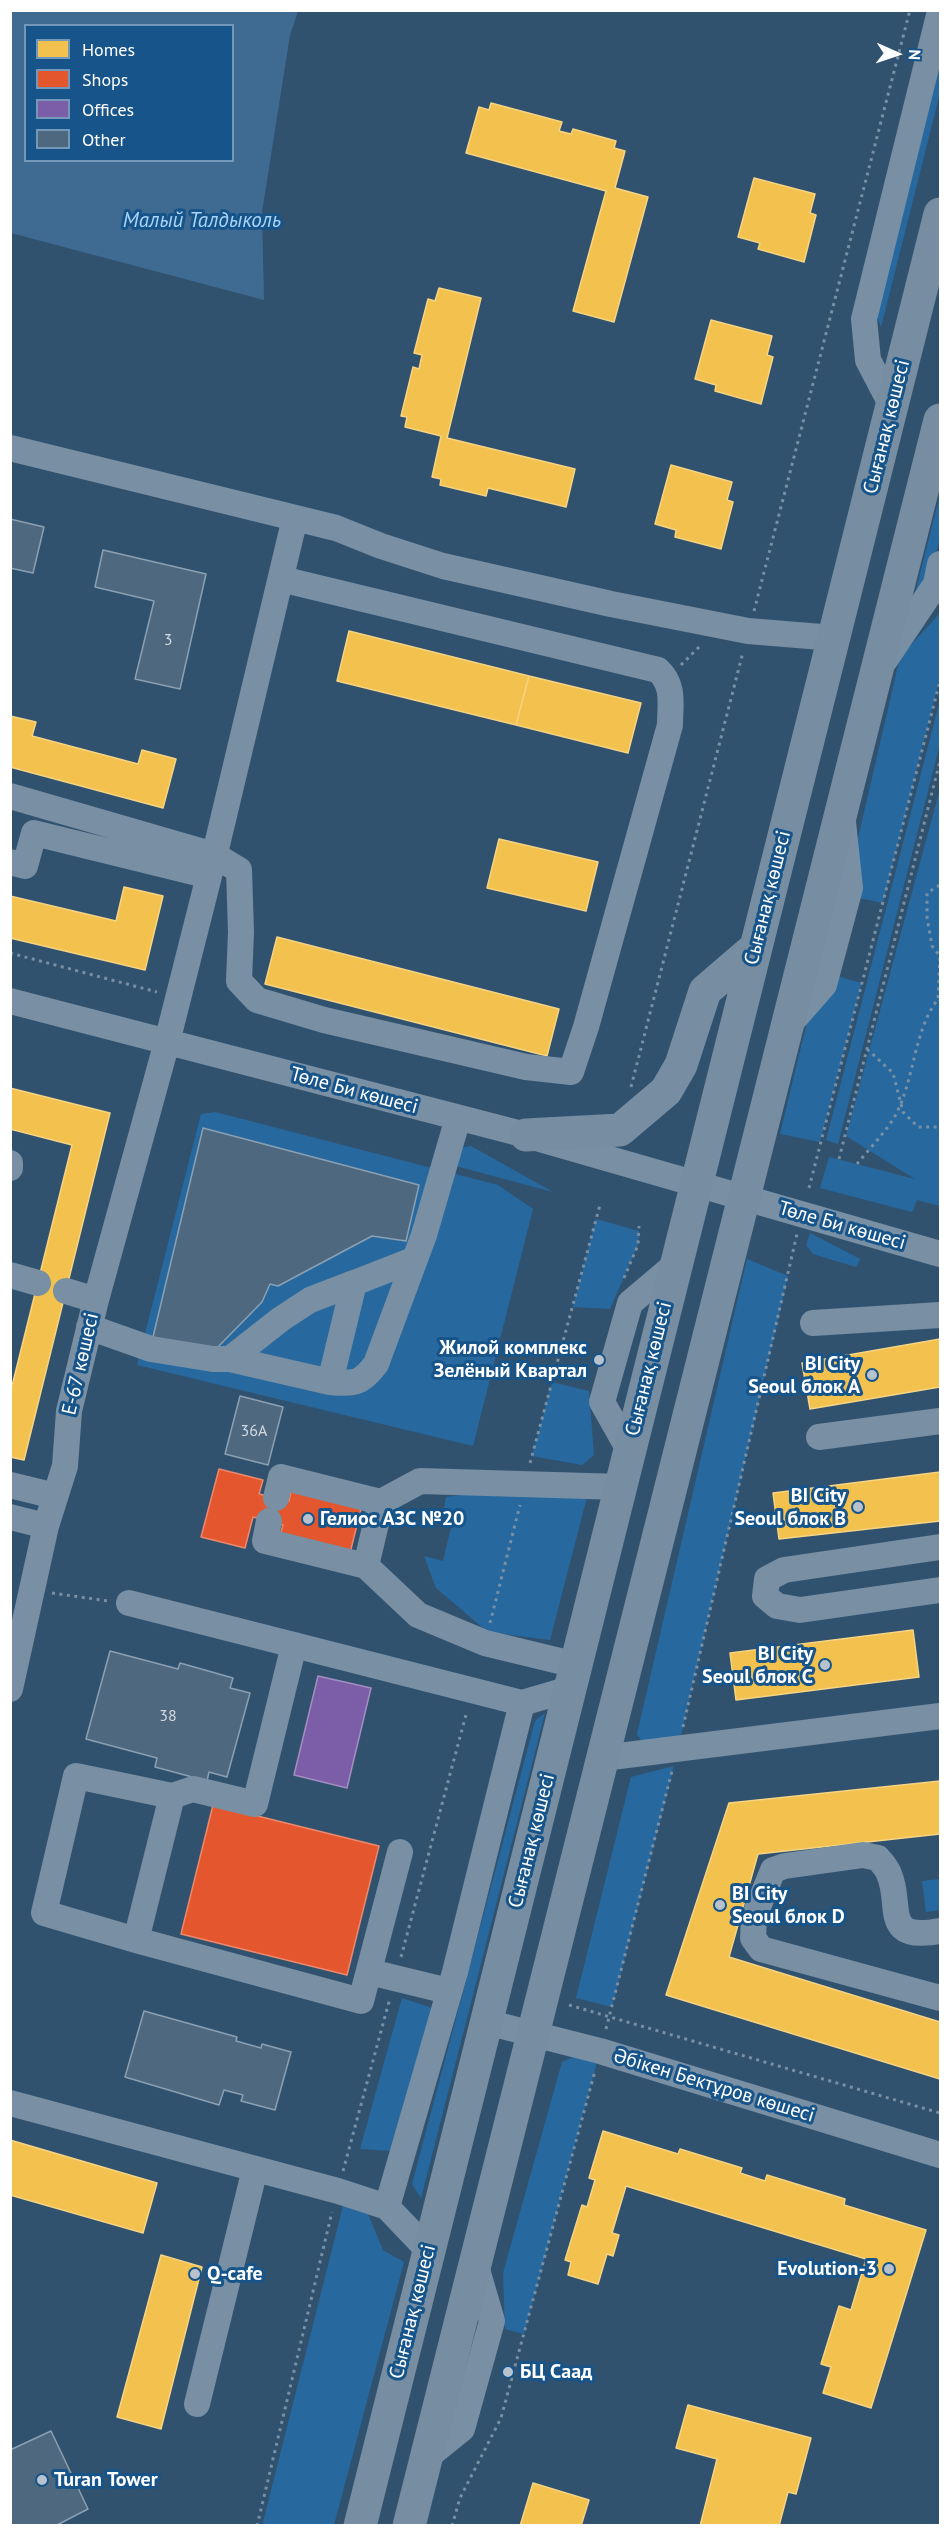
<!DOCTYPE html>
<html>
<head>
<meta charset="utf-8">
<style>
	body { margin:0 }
	#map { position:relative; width:951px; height:2536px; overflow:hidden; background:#31526f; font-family:"PT Sans",sans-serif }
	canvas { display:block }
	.frame { position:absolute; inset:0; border:12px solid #fff; pointer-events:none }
	.legend { position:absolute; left:24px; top:24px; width:210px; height:138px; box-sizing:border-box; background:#16548a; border:2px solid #7398b9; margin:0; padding:8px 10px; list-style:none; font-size:18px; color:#fff }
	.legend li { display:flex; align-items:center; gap:12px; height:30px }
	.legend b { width:30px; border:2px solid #7398b9 }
	.north { position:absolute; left:867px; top:24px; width:60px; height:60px; -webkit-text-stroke:4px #16548a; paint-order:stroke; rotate:93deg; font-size:16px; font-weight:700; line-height:24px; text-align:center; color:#fff }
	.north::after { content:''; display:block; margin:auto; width:21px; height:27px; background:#fff; clip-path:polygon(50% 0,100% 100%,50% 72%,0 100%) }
</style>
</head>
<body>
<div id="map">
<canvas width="951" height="2536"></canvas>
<div class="frame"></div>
<ul class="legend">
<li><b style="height:16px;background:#f2c14e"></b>Homes</li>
<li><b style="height:16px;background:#e4572e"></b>Shops</li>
<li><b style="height:16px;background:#7b5ea7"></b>Offices</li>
<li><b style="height:16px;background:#4d687f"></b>Other</li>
</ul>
<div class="north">N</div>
</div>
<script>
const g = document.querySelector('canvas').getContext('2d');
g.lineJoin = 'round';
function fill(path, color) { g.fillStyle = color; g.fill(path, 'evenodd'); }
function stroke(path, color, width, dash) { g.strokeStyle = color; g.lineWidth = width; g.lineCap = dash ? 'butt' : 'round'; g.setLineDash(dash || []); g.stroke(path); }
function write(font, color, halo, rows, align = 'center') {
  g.font = font + ' "PT Sans",sans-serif'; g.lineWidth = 6; g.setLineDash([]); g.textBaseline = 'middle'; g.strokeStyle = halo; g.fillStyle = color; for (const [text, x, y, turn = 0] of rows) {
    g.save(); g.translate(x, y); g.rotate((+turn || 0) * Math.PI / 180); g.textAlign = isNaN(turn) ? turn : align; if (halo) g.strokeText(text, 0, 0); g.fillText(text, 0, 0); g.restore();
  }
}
fill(new Path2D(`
	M940,39V93L881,327L873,305Z
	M940,495V538L929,580L915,594Z
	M940,613V677L883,903L859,898L856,847L900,657Z
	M940,700V744L838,1144L826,1140Z
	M940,789V1206L917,1200L912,1212L820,1188L829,1157L915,1179L846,1136Z
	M836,976L862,983L820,1142L780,1134L807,1022Z
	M215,1112L498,1185L533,1209L473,1446L137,1365L201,1114Z
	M471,1146L553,1192L452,1165L458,1148Z
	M596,1219L639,1231L638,1245L610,1309L573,1307Z
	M810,1233L860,1259L856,1267L813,1254L806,1245Z
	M747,1259L788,1276L680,1739L642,1742L637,1734Z
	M552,1382L589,1391L594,1455L582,1465L532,1456Z
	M493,1491L587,1497L550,1640L488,1632L436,1588L424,1556L443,1561L453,1519L443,1515L446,1497Z
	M545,1713L421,2198L412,2184L535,1721Z
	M674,1766L612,2007L576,1998L631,1777Z
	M940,1879V1910L926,1912L922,1881Z
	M402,1998L432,2008L392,2151L360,2149Z
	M576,2056L598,2058L524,2334L505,2329L503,2273L562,2062Z
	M343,2206L368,2214L383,2250L404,2262L334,2525L262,2526Z`), '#27699f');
fill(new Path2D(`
	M10,11H298L290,35L262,212L264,300L11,233ZM26,26H232V160H26Z`), '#3f6b92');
const homes = new Path2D(`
	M491,103L562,122L559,131L571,134L573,129L616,141L614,148L625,151L615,188L648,197L614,322L573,311L606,191L466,153L479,107L489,110Z
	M754,178L815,194L810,213L816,215L804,262L758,249L760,243L738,237Z
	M439,288L481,298L447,438L575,469L566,507L488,488L486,496L440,485L441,479L432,477L441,436L405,427L407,417L401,416L413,367L419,369L422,355L414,353L428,299L435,301Z
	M711,320L772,336L767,355L773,357L761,404L715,391L716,385L695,379Z
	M671,465L732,482L727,500L733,502L721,549L675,537L676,530L655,524Z
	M349,631L529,676L516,725L337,681Z
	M529,676L641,703L628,753L516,725Z
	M10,716L36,722L32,736L138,764L142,750L176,759L163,808L10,767Z
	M499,839L598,862L586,911L487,888Z
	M124,887L163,896L145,970L10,938V896L116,921Z
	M277,937L559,1009L547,1056L265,984Z
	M10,1088L110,1113L24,1460L10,1457V1394L72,1145L10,1129Z
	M940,1339V1387L810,1409L802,1363Z
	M940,1472V1521L779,1539L773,1493Z
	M913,1630L919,1677L736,1700L730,1653Z
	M940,1781V1834L758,1854L729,1957L940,2022V2079L666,1995L729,1803Z
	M603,2131L678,2154L680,2149L742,2168L740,2173L765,2181L767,2175L845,2199L844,2205L926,2230L871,2408L823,2393L831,2367L821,2364L839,2306L851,2310L866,2259L626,2186L612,2233L619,2235L613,2256L607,2254L598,2284L568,2275L571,2262L565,2260L582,2205L587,2207L595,2180L589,2178Z
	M10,2140L157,2183L143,2233L10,2195Z
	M161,2255L202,2267L161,2429L117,2417Z
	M688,2405L811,2438L796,2494L788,2492L779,2526H700L717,2459L676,2448Z
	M533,2483L589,2500L581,2526H520Z`);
fill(homes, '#f2c14e');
stroke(homes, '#f6d483', 1.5);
const shops = new Path2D(`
	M219,1469L263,1480L259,1494L289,1501L292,1487L362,1505L349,1557L279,1539L283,1525L253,1517L245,1548L201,1537Z
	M213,1805L379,1846L347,1975L181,1934Z`);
fill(shops, '#e4572e');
stroke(shops, '#ec896d', 1.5);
const offices = new Path2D(`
	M318,1676L371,1688L347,1788L294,1775Z`);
fill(offices, '#7b5ea7');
stroke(offices, '#a38ec1', 1.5);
const building = new Path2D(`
	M10,519L44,527L33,573L10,568Z
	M103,550L206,574L180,689L135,679L154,601L95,587Z
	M203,1128L419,1185L406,1241L372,1236L278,1286L270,1284L262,1302L212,1353L153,1337Z
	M240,1396L283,1407L268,1465L225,1454Z
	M110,1651L178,1669L180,1663L233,1678L230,1688L250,1693L227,1777L209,1772L207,1781L155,1767L157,1758L86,1739Z
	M144,2011L237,2037L236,2041L261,2048L262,2044L291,2052L275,2110L241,2101L243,2095L224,2090L219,2105L125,2077Z
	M51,2431L88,2509L55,2526H10V2450Z`);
fill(building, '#4d687f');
stroke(building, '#8ba0b2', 1.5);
stroke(new Path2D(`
	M754,611L910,10
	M681,665L702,644
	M10,953L157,992
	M938,998L940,956L932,946L927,917V893L940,885
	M867,1049L893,1073L903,1112L918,1127H937L940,1125
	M631,1087L743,652
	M839,1159L940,761
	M857,1164C869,1149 885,1133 895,1116C915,1079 913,1032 938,999L940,1000
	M809,1188L940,681
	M624,1278L638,1245L639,1226
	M530,1463L600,1205
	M52,1593L108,1601
	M490,1623L520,1505
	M683,1727L797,1234
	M401,1957L467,1711
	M569,2005L940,2113
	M606,2029L672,1771
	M343,2171L390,1998
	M257,2526L332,2212
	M452,2526L460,2498L501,2418L595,2071`), '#788fa4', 3, [3, 4.5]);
stroke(new Path2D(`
	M892,406L868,360L864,319L940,11
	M10,448L336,528L381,546L443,566L611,604L748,631L834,638
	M885,660L936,584L940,564
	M10,796L214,855L239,870L241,932L239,981L257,1000L324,1020L526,1067L571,1072L586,1027L670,725C670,704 675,686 658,670L281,579
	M10,862L25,866L34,833L209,876L167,1042L96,1300L69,1411L65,1466L46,1526L10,1689
	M211,870L295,518
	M10,1001L526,1135L940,1254
	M788,1026L824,985L850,888L843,822
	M10,1163V1168
	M413,1260L354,1283L330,1382C354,1384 361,1384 376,1364L424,1235L458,1118
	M10,1275L38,1283
	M66,1291L96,1300
	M813,1323L940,1315
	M89,1327L151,1349L213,1359H230L281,1319L310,1300L354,1283
	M230,1359L330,1382
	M819,1437L940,1421
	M629,1450L602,1402L630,1303L675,1265
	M10,1485L55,1496
	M276,1498L281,1477L381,1502
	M10,1517L46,1526
	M269,1521L265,1541L366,1566
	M940,1547L784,1570L767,1579L765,1596L777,1606L800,1610L940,1590
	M129,1603L522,1703
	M576,1665L485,1643L418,1615L366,1566L381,1502L420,1481L621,1487
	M603,1758L940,1716
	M172,1796L193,1789L255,1804L294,1645
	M940,1931C880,1942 903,1905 889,1874C887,1868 882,1863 878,1858L863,1855L785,1866L773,1870L754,1917L753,1938L761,1949L940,1998
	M136,1940L172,1796L76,1776L44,1913L136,1940L361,2001L400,1852
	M370,1972L448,1991
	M486,2022L600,2051L940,2155
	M10,2103L338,2191L387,2207
	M429,2251L387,2207L455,1972L522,1703L570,1689
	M197,2404L255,2169
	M426,2458L462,2429L492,2321L475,2263`), '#788fa4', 26);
stroke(new Path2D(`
	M526,1135L620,1130L666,1091L681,1065L705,991L754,949
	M360,2526L940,214
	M409,2526L940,420`), '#778ea2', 33);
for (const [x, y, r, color] of [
	[599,1360,6,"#b7c2cd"],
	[872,1375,6,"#b7c2cd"],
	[858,1507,6,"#b7c2cd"],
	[308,1519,6,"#b7c2cd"],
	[825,1665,6,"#b7c2cd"],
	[720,1905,6,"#b7c2cd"],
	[889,2269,6,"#b7c2cd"],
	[195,2274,6,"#b7c2cd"],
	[508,2372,6,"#b7c2cd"],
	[42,2480,6,"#b7c2cd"]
]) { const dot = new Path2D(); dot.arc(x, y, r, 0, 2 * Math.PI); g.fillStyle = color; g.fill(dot); stroke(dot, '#16548a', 2); }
write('16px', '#d2d9df', null, [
	["3",168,640],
	["36А",254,1431],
	["38",168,1716]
]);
write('20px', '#fff', '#16548a', [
	["Сығанақ көшесі",887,427,-76],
	["Сығанақ көшесі",768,898,-76],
	["Төле Би көшесі",354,1091,15],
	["Төле Би көшесі",842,1226,16],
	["Е-67 көшесі",81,1364,-77],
	["Сығанақ көшесі",649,1369,-76],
	["Сығанақ көшесі",532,1841,-76],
	["Әбікен Бектұров көшесі",714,2086,17],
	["Сығанақ көшесі",413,2312,-76]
]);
write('bold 20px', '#fff', '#16548a', [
	["Жилой комплекс",587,1348],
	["Зелёный Квартал",587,1371],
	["BI City",860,1364],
	["Seoul блок A",860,1387],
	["BI City",846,1496],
	["Seoul блок B",846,1519],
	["Гелиос АЗС №20",320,1519,"left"],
	["BI City",813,1654],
	["Seoul блок C",813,1677],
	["BI City",732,1894,"left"],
	["Seoul блок D",732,1917,"left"],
	["Evolution-3",877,2269],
	["Q-cafe",207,2274,"left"],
	["БЦ Саад",520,2372,"left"],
	["Turan Tower",54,2480,"left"]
], 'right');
write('italic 21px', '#a9d4f6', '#16548a', [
	["Малый Талдыколь",202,221]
]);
</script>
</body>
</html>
